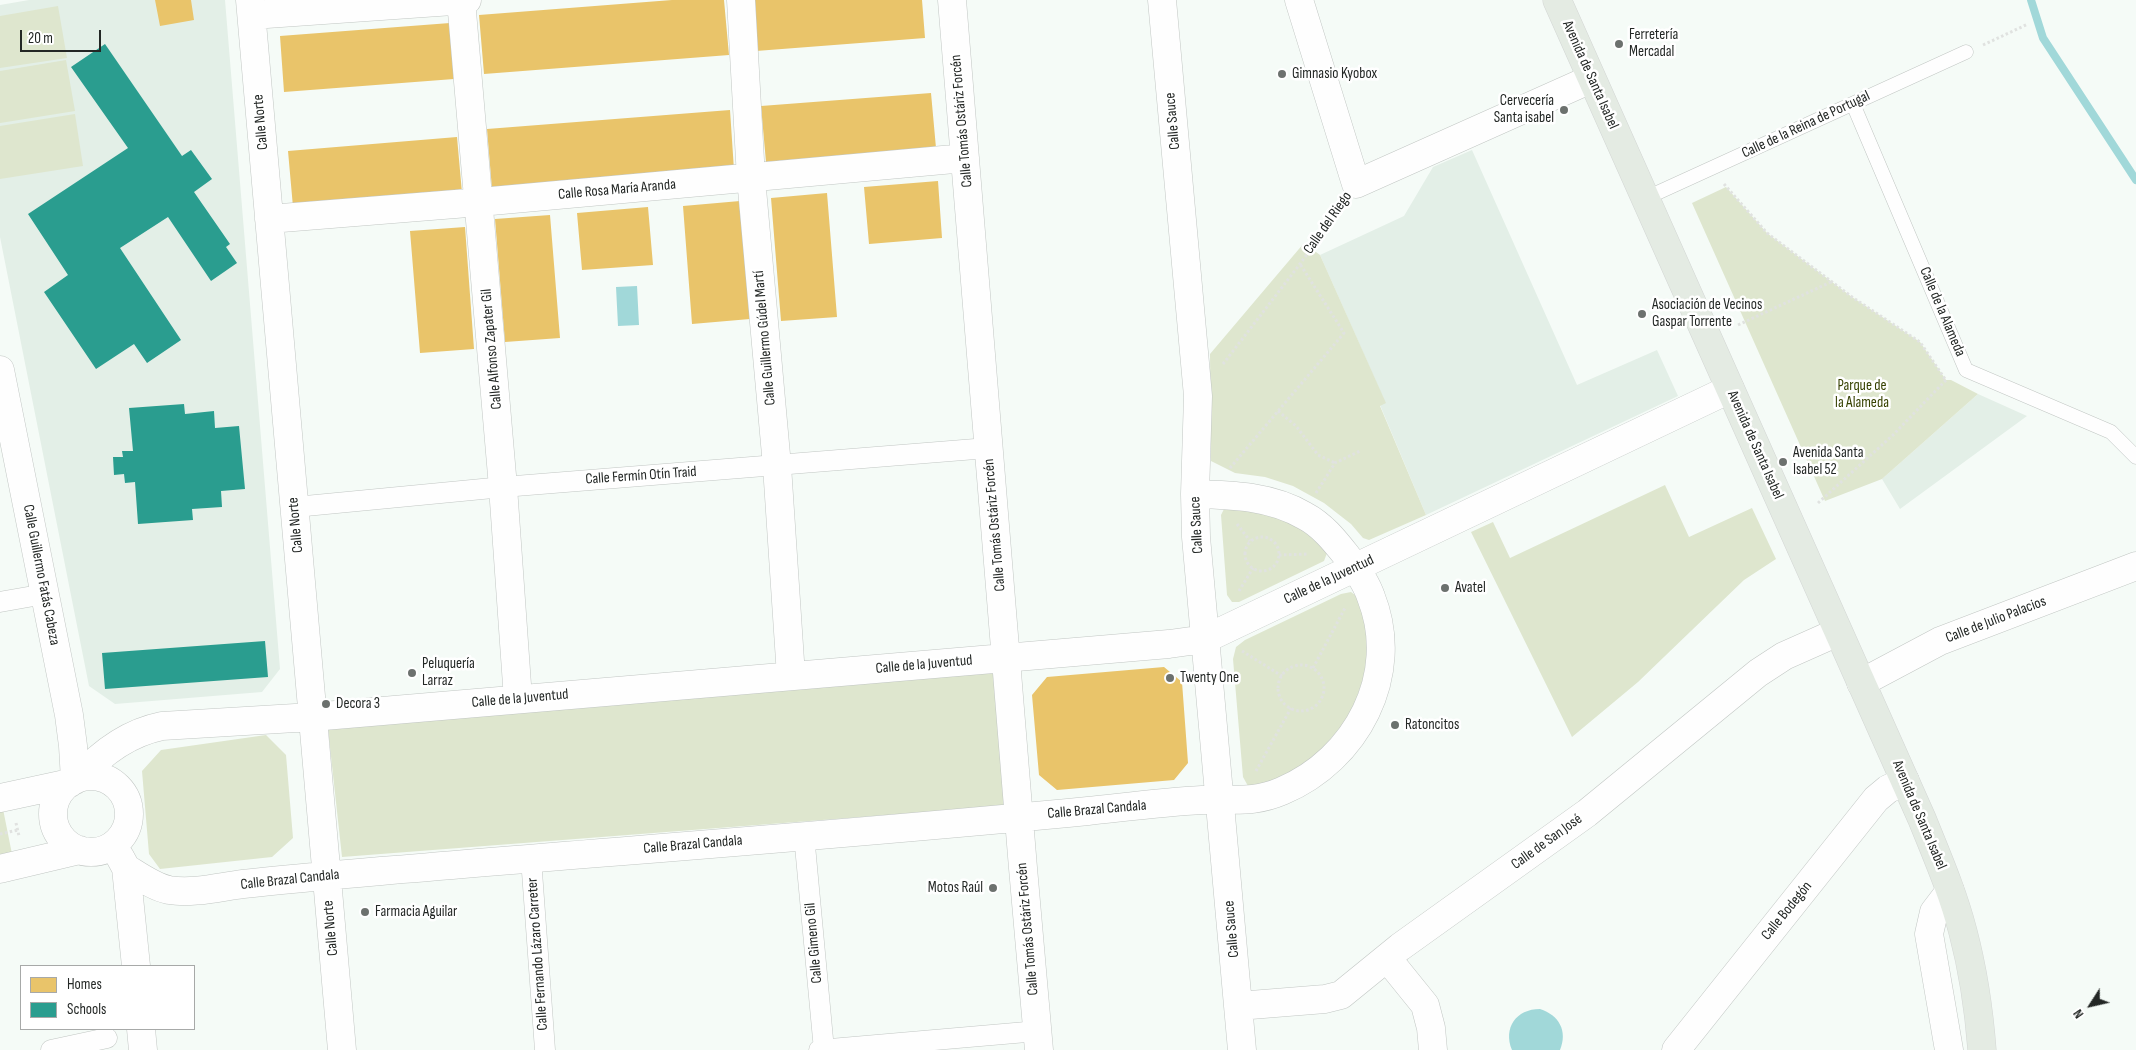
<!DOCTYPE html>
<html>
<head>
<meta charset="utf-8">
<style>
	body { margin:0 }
	#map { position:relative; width:2136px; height:1050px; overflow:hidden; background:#f5fbf7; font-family:"Sofia Sans Condensed",sans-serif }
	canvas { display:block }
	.legend { position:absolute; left:20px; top:965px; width:175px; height:65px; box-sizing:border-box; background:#fff; border:1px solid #a7a9a8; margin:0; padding:6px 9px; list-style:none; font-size:15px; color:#232725 }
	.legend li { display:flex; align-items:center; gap:10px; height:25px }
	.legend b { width:25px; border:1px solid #a7a9a8 }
	.north { position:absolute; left:2066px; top:980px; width:50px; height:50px; -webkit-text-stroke:4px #fff; paint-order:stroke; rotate:235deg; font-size:14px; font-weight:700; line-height:20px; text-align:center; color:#232725 }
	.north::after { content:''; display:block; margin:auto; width:18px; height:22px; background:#232725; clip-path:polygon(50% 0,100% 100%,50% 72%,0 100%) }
	.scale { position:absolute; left:20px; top:30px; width:81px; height:22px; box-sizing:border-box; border:2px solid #232725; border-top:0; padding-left:6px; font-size:15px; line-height:18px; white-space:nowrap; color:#232725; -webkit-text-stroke:4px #fff; paint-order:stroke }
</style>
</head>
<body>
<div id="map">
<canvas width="2136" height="1050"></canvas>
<ul class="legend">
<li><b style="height:14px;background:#e9c46a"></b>Homes</li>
<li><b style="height:14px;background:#2a9d8f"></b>Schools</li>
</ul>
<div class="north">N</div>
<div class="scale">20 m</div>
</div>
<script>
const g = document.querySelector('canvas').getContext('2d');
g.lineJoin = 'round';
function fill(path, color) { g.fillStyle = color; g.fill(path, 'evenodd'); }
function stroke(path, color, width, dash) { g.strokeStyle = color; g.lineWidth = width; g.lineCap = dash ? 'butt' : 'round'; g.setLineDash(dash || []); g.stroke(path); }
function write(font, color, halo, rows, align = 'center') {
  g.font = font + ' "Sofia Sans Condensed",sans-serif'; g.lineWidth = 5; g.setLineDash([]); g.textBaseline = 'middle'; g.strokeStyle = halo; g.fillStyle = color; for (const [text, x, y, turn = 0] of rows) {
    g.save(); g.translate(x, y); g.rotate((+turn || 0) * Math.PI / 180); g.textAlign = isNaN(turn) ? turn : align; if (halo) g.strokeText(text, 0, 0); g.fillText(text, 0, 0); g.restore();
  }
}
fill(new Path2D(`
	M29,0H225L280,669L262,692L115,704L89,686L0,237V5Z
	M1472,150L1577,385L1657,350L1678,396L1426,515L1380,405L1385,402L1320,255L1404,216L1433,167Z
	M1978,394L2027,416L1900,509L1882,479Z`), '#e3efe7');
fill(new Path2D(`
	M58,6L67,58L0,68V16Z
	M66,60L75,111L0,123V71Z
	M75,114L83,166L0,179V126Z
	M1726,187L1767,233L1852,297L1920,342L1946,380H1951L1978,394L1882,479L1825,501L1692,203Z
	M1304,243L1320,255L1386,403L1380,406L1426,515L1369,540L1363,538L1351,524L1324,503L1293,486L1265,477L1235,473L1211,461L1210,354Z
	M1665,485L1689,537L1752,508L1776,559L1744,580L1638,682L1572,737L1471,532L1493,522L1510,558Z
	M1241,508C1279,518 1301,520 1327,553L1324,561L1239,602H1232L1227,595L1221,515L1224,509Z
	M1351,592L1359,598L1366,626L1368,642L1366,671L1350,717L1308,764L1267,784L1248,786L1243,777L1233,659L1236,647L1245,640L1341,594Z
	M995,668L1004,806L342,857L328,729Z
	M266,735L286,755L293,838L272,857L160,869L149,854L142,771L161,750Z
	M2,804L13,859L0,862V805Z`), '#dee6ce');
fill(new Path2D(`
	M637,286L639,325L618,326L616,287Z
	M1540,1009C1559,1015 1568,1031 1560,1050H1512C1503,1028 1516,1009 1540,1009Z`), '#a1d8d9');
fill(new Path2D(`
	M155,0H191L194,20L160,26Z
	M672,0H724L729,55L484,74L479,15Z
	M751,0H922L925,38L756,51Z
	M450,23L454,79L284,92L280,36Z
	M931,93L936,148L766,162L761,106Z
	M730,110L734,170L492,189L487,129Z
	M457,137L462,193L293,207L288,151Z
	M938,181L942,238L869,244L864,187Z
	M827,193L837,317L781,321L771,198Z
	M740,201L750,319L692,324L683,206Z
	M648,207L653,265L582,270L577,213Z
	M550,215L560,338L505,342L495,219Z
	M465,227L474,349L420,353L410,231Z
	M1164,667L1182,682L1188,763L1174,780L1057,790L1039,775L1032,695L1047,677Z`), '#e9c46a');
fill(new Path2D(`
	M105,44L182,156L191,150L212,179L194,192L230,244L226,247L237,263L211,281L168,217L120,248L181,340L147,363L134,344L96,369L44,292L68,275L28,214L128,148L71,67Z
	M184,404L185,414L214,411L215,428L239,426L245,489L221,491L222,507L192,509L193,520L138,524L135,482L125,483L124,474L114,475L113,457H123L122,451H133L129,408Z
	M265,641L268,677L105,689L102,653Z`), '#2a9d8f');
stroke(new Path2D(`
	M2031,0L2043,38L2136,180`), '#a1d8d9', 8);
const service = new Path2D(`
	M1853,104L1966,370L2111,432L2136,457
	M1646,198L1966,52`);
const pedestrian = new Path2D(`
	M295,507L503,487L988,448
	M0,602L45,594
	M804,835L824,1050
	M531,858L545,1050
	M51,1050L107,1038
	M819,1050L1038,1031`);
const minor = new Path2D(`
	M250,0L342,1050
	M461,0L503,487L518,699
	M741,0L751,178L777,466L791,676
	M952,0L1023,868L1039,1050
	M1162,0L1198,396L1195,494L1196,537L1242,1050
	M1299,0L1356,184L1591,79
	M252,15L467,0
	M269,219L480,202L965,158
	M0,370L69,715L73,746L75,780
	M1861,683L1940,641L2136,566
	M53 814a38 38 0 1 1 76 0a38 38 0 1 1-76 0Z
	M79,778C102,752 128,733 162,726L312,717L1169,644L1205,639L1730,389
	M0,798L70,783
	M120,857L126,868L136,966
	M126,868C139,876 154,887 169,890C193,894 219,887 243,884C289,879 335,875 381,871C616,851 853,834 1088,811C1126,807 1164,802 1202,800C1232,798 1252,804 1282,791C1356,760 1402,675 1371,597C1366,582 1356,568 1346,555C1334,540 1322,525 1305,516C1271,496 1233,495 1195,494
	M0,869L80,850
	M1387,958L1425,1005L1431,1028L1433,1050
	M1238,1006L1325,999L1341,995L1400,947L1587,813L1758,673L1784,656L1838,632
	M141,1029L143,1050
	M1676,1050L1876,799L1888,789L1905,781
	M1949,1050L1929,934L1934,912L1950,891`);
const primary = new Path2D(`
	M1557,0L1922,819C1937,856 1953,893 1963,932C1973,970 1979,1011 1982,1050`);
stroke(service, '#c1c6c3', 15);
stroke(pedestrian, '#c1c6c3', 21);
stroke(minor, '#c1c6c3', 29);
stroke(primary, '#d3d6d4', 29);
stroke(new Path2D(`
	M1983,45L2028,24
	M1724,184L1767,233L1852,297L1920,342L1945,379
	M1738,325L1833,281
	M1223,364L1300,264L1342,205
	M1278,411L1296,426L1318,455L1335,463
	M1230,468L1344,333L1300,264
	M1316,493L1335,463L1360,451
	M1818,503L1893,435L1946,380
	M1237,524L1250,541
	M1245 554a17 17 0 1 1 34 0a17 17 0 1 1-34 0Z
	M1279,555L1309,554
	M1239,591L1253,568
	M1242,651L1282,676
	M1278 688a23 23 0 1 1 46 0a23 23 0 1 1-46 0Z
	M1313,668L1345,608
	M1256,771L1291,708
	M16,823L19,836
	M0,834L18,830`), '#e0e2e0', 3, [2.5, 2.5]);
stroke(service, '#fefefe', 14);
stroke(pedestrian, '#fefefe', 20);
stroke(minor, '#fefefe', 28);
stroke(primary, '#e4ebe3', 28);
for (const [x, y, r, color] of [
	[1619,44,5,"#6c716e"],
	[1282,74,5,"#6c716e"],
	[1564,110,5,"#6c716e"],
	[1642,314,5,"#6c716e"],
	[1783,462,5,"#6c716e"],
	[1445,588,5,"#6c716e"],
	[412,673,5,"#6c716e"],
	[1170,678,5,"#6c716e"],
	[326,704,5,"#6c716e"],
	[1395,725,5,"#6c716e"],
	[993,888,5,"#6c716e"],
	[365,912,5,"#6c716e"]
]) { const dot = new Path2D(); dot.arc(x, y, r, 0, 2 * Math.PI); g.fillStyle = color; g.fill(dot); stroke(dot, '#fff', 2); }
write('15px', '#232725', '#fff', [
	["Ferretería",1629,35],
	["Mercadal",1629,52],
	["Gimnasio Kyobox",1292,74],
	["Cervecería",1554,101,"right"],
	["Santa isabel",1554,118,"right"],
	["Asociación de Vecinos",1652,305],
	["Gaspar Torrente",1652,322],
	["Avenida Santa",1793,453],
	["Isabel 52",1793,470],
	["Avatel",1455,588],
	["Peluquería",422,664],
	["Larraz",422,681],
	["Twenty One",1180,678],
	["Decora 3",336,704],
	["Ratoncitos",1405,725],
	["Motos Raúl",983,888,"right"],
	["Farmacia Aguilar",375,912]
], 'left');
write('15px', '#232725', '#fff', [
	["Avenida de Santa Isabel",1590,75,66],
	["Calle Tomás Ostáriz Forcén",962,121,-95],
	["Calle Sauce",1173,121,-95],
	["Calle Norte",261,122,-95],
	["Calle de la Reina de Portugal",1806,125,-25],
	["Calle Rosa María Aranda",617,190,-5],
	["Calle del Riego",1328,223,-55],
	["Calle de la Alameda",1942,312,67],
	["Calle Guillermo Gúdel Martí",765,338,-95],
	["Calle Alfonso Zapater Gil",492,349,-95],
	["Avenida de Santa Isabel",1755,445,66],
	["Calle Fermín Otín Traid",641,476,-4],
	["Calle Norte",296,525,-95],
	["Calle Tomás Ostáriz Forcén",995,525,-95],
	["Calle Sauce",1197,525,-93],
	["Calle Guillermo Fatás Cabeza",41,575,79],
	["Calle de la Juventud",1329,580,-25],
	["Calle de Julio Palacios",1996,620,-21],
	["Calle de la Juventud",924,665,-5],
	["Calle de la Juventud",520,699,-5],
	["Calle Brazal Candala",1097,810,-5],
	["Avenida de Santa Isabel",1919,815,67],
	["Calle de San José",1547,842,-36],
	["Calle Brazal Candala",693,845,-5],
	["Calle Brazal Candala",290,880,-6],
	["Calle Bodegón",1787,911,-51],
	["Calle Norte",331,928,-95],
	["Calle Tomás Ostáriz Forcén",1028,929,-95],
	["Calle Sauce",1232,929,-95],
	["Calle Gimeno Gil",814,943,-95],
	["Calle Fernando Lázaro Carreter",538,954,-94]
]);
write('15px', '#364100', '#fff', [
	["Parque de",1862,386],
	["la Alameda",1862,403]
]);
</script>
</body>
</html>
